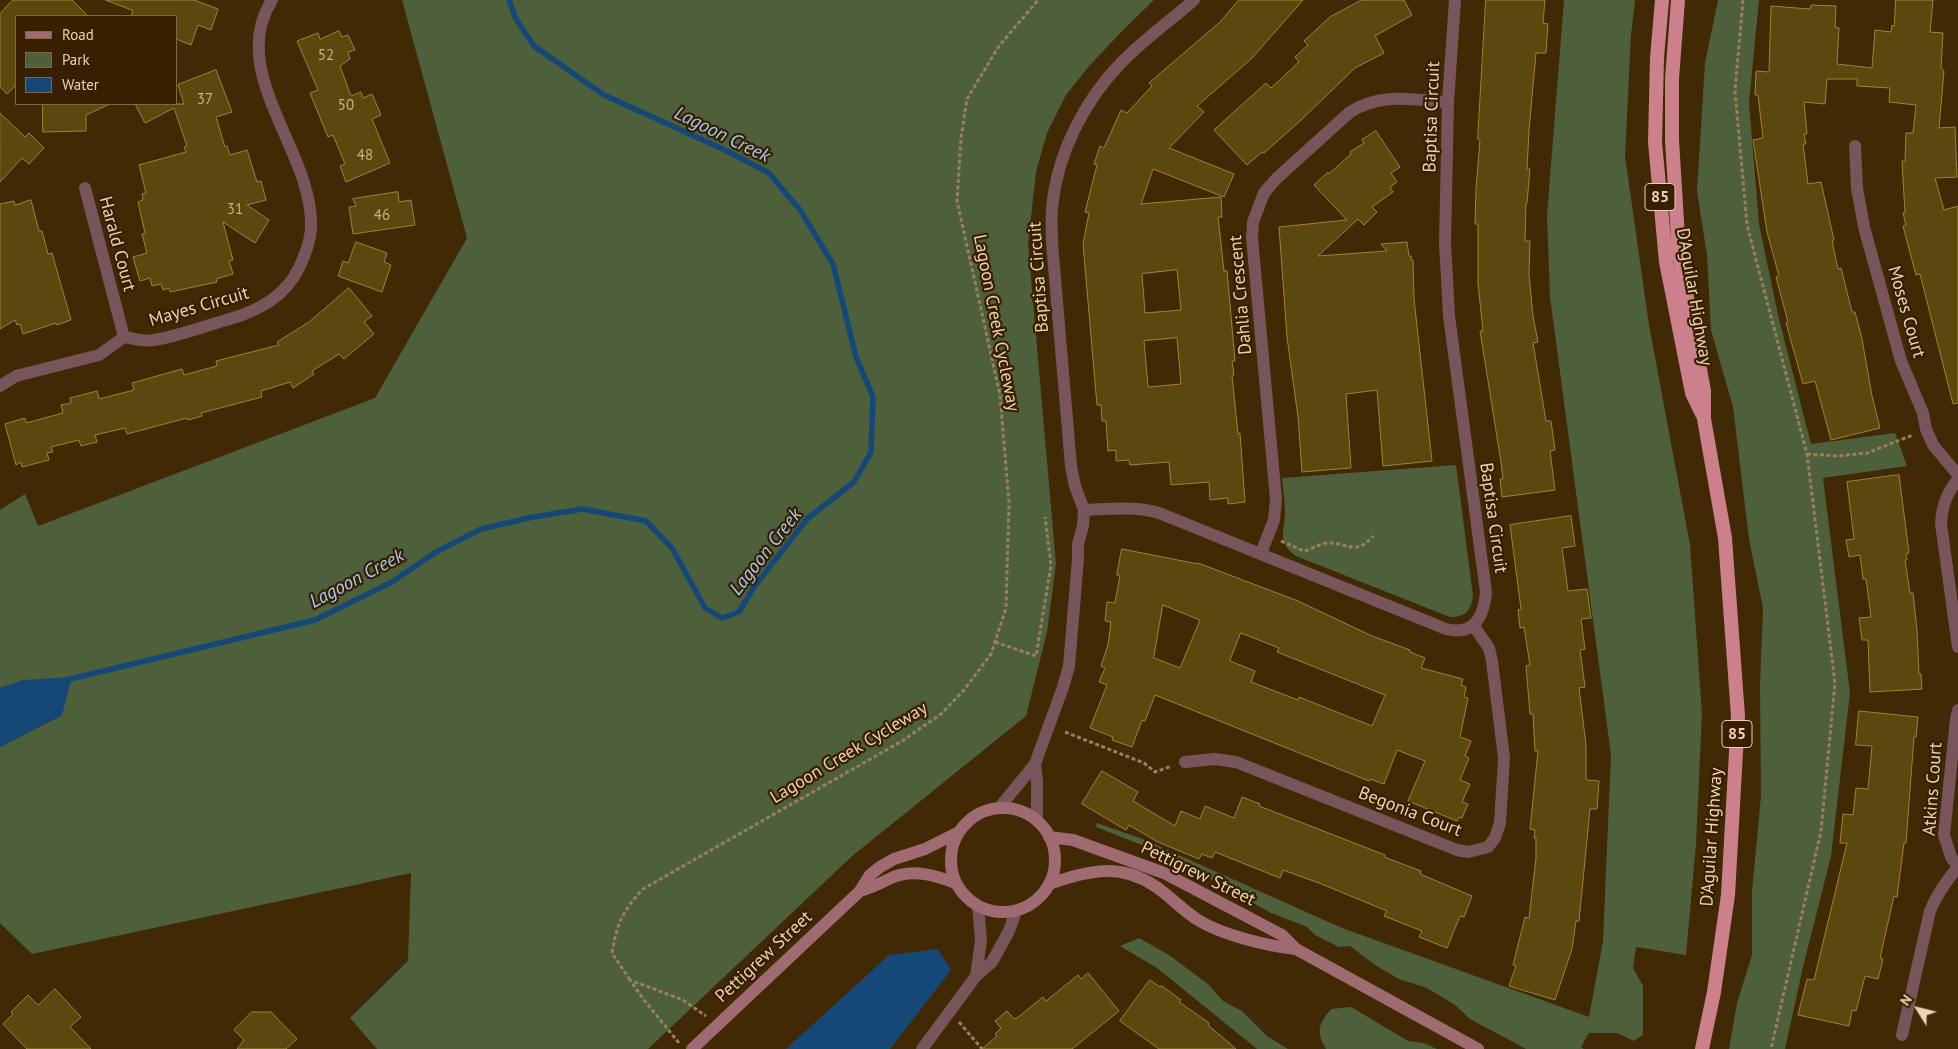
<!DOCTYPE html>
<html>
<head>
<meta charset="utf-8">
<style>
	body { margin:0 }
	#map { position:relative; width:1958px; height:1049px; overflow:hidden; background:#422905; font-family:"PT Sans",sans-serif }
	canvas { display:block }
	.legend { position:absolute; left:15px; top:15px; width:162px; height:90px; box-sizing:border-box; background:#371f00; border:1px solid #806748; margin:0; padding:6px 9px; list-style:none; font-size:15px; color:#edd2b3 }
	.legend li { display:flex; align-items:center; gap:10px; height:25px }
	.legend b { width:25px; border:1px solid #806748 }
	.north { position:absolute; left:1893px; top:984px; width:50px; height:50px; -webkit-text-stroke:4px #371f00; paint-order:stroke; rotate:306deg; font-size:14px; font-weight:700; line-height:20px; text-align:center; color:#edd2b3 }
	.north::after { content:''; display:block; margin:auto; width:18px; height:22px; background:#edd2b3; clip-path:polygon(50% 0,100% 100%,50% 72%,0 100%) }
</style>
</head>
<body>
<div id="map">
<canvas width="1958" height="1049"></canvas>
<ul class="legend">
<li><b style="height:6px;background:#9f6a71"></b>Road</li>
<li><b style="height:14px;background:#4d5f3b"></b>Park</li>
<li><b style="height:14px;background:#154877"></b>Water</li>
</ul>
<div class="north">N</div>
</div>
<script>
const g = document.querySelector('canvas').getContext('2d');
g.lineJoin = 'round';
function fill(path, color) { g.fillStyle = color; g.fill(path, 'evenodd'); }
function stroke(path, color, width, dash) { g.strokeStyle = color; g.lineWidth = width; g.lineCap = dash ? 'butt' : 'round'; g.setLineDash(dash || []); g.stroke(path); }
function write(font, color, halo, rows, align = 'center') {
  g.font = font + ' "PT Sans",sans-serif'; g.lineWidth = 4.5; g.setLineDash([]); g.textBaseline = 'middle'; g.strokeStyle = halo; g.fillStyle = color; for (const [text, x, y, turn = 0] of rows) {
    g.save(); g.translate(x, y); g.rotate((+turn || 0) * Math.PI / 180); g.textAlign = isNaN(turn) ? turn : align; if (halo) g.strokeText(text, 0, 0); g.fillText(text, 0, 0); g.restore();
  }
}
fill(new Path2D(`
	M402,0H1154L1124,29L1090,65L1066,95L1047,133L1036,172L1028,244L1056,564L1047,632L1026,716L851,857L648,1049H377L350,1018L408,961L411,873L32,954L0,923V747L62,715L24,680L0,688V510L25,494L38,526L375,398L467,238Z
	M1564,0H1635L1631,35L1625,156L1649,325L1690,545L1702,714L1696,844L1686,955L1636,947L1633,968L1643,986V1035L1634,1041L1617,1033H1589L1581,1047L1584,1049H1526L1470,1019L1455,1005L1427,988L1399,979L1375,965L1350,946L1339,947L1315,935L1307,927L1269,912L1172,857L1096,827L1097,823L1145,840L1342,928L1589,1017L1603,941L1611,755L1550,297L1547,215Z
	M1718,0H1759L1749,103L1759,224L1778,315L1811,444L1895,433L1907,466L1823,478L1850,693L1831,856L1803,967L1785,1049H1729L1737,1003L1752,955V891L1761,796L1760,684L1763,608L1749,539L1733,407L1711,330L1707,255L1697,191L1705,63Z
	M1456,465L1473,596C1471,611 1465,617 1450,617L1296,556C1277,543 1284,532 1285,514C1285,502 1283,490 1282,478Z
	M1139,938L1169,955L1208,984L1223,1001L1242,1011L1267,1036L1288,1049H1257L1157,968L1120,946Z
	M1351,1007L1408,1041L1424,1043L1437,1049H1326C1316,1031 1318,1025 1331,1009Z`), '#4d5f3b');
fill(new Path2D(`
	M72,677L62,715L0,747V688L24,680Z
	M938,949L951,970L890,1049H786L889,955Z`), '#154877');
stroke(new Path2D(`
	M66,680L315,620L392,582L436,552L481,529L533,517L583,509L646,521L672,548L705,608L722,618L739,612L754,587L807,519L854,482L871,452L873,397L856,357L833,264L800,210L769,173L727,151L604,95L534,46L516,19L509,0`), '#154877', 5.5);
const building = new Path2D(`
	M13,0H72L88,16H16V85L7,94L0,87V14Z
	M106,0H194L218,9L211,30L198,25L191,45L176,39V16H131L133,11Z
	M1239,0H1303L1252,58L1197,106L1204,112L1169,148L1234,174L1224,197L1153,169L1141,204L1221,197L1222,217H1218L1224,271H1227L1235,361H1232L1234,375L1232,376L1238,434L1240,433L1245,502L1228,504V498L1210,500L1209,482L1171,485L1169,462L1130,465L1129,460L1116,461V450L1108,451L1106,421H1102L1101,405H1097L1083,244L1089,213L1085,212L1097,165L1094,164L1100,146L1104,148L1121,110L1127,113L1152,86L1149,83L1220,22ZM1177,270L1181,310L1145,313L1142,274ZM1177,338L1181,384L1148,387L1144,341Z
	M1362,0H1404L1412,15L1375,36L1384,53L1355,68L1300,121L1264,153L1262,152L1247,165L1214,130L1266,83L1271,88L1299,62L1295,57L1308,45L1304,41L1330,17Z
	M1486,0H1545L1543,23L1548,24L1546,53H1536L1529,130L1527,169H1530L1527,203H1526L1525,241H1530L1529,274L1533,316L1538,342L1533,343L1546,421H1551L1555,450L1550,451L1555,490L1502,497L1500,479H1503L1501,462L1480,331H1483L1478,283V224H1475L1476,189L1480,140L1478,139Z
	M1896,0H1933L1930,32L1943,33L1941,68L1944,71L1939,128L1955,127L1957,177L1935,178L1944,210L1958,206V403L1953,404L1920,274L1916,275L1903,226L1906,225L1903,213H1905L1902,161H1905L1906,133H1913L1916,105L1889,102L1890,88L1857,86V79H1827L1825,104L1804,102L1807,134H1804L1806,144H1803L1808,184L1821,182L1834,240L1832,241L1838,269L1841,268L1852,312H1855L1862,339L1872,396L1880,428L1831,440L1815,381L1803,384L1786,323L1788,322L1776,277L1779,276L1767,232L1753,140L1763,138L1758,95H1755L1756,71L1769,72L1771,6L1810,9L1811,5L1836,6L1835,27L1839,28L1837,64L1872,68L1875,30L1891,32L1892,25L1894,26Z
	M339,31L342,37L348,35L355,50L348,52L350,59L340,66L351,96L361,92L363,98L372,94L381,115L372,119L390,163L346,182L340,166L345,164L333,135L328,137L310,93L318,90L297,41L318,33L320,39Z
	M216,70L232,112L216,117L225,147L227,146L230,155L247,150L257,182L261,181L266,200L247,205L269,220L255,243L223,222L233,260L229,261L233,274L216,279L217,282L170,292L169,288L163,290L161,284L152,286L150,278L140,281L133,257L147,253L142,234L145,233L138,202L143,200L142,194L146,193L139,165L186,152L184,147L187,146L174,108L145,123L135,104H184L178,85Z
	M43,104H110L86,115V131L43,132Z
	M0,113L25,137L29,133L44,148L29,164L22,158L0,182Z
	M1376,131L1400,167L1391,173L1397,182L1390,187L1393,192L1372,207L1377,212L1364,225L1358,219L1318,256L1387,251L1381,244L1407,242L1409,256H1411V260H1413L1414,299L1432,461L1383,466L1377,390L1346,394L1351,468L1302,472L1298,417L1287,337L1279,227L1347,220L1314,185L1328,172L1329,174L1351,154L1350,152L1364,143L1362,140Z
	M398,192L399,202L411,200L415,225L353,234L349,207L356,206L353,199Z
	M31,200L39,231H42L48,254L52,253L71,320L57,325L56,323L23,334L20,324L17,325L15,320L0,329V204L14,201L15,205Z
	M356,242L387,253L384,262L391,265L382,292L338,276L343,261L348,263Z
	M349,288L372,316L364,322L374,334L344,359L339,354L312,371L314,374L293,388L290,382L261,391L262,397L201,413L202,416L188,420L187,418L127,434L125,428L95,435L97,442L81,446L79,440L51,447L53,452L47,453L49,460L22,467L21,462L16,465L5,424L25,418L26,423L63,413L61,405L71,403L70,398L97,391L99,399L134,390L132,383L182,369L184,375L217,366L216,361L279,345L277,342L309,322Z
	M1899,475L1909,553L1906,554L1907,560H1905L1910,593H1913L1917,630L1919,674H1921L1922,689L1870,692L1868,640H1862L1859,618L1871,617L1866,579H1863L1860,555L1849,557L1846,540L1854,539L1847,482Z
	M1571,516L1575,546L1562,548L1568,591L1587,589L1591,618L1581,619L1585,649L1580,650L1585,687L1579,688L1586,745V780L1599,781L1597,809H1590L1579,921H1576L1572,949L1555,1000L1509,986L1516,966L1513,965L1525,917L1529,918L1536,858V838H1534L1535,830L1530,829L1538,751H1535L1533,714H1530L1526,666L1530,665L1524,627L1520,628L1518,610L1521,609L1510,525Z
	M1122,549L1198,564V563L1298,601L1372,636L1410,650V652L1425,658L1421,668L1463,679L1461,685L1466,687L1464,697L1468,698L1460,737L1471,741L1465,756L1469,758L1460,780L1470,784L1462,802L1468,804L1462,818L1459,817L1457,821L1408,801L1425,761L1397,750L1384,784L1370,779L1369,781L1155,695L1145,721L1142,720L1132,747L1112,740L1113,737L1090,728L1107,685L1099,682L1105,668L1101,666L1108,645L1111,622L1105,621L1107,602L1115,603L1120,575H1117ZM1163,605L1200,620L1180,668L1154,658ZM1241,633L1279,648L1277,652L1385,695L1372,726L1299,697L1298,700L1251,682L1255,671L1230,661Z
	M1859,711L1918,717L1916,737H1914L1906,843H1904L1897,897L1894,896L1880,958L1883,959L1878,979L1865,976L1856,1011L1852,1010L1849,1026L1798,1015L1807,979L1814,980L1847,843H1840L1843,814L1853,815L1856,788L1868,789L1872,746L1856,745Z
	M1102,771L1138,792L1133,801L1175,826L1181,811L1200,819L1205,806L1234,818L1242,797L1260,804L1259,806L1385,855L1384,857L1421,871L1420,874L1472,896L1464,917L1460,916L1447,948L1419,937L1422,931L1384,916L1387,911L1319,883L1283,870L1280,878L1215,852L1212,858L1202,854L1199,859L1158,842L1129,825L1126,830L1082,804Z
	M1088,973L1119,1011L1072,1049H982L997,1036L995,1034L1001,1028L995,1021L1007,1011L1014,1019L1017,1018L1043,997L1046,1001L1078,975L1081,979Z
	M1150,980L1160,987L1162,986L1181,1000L1179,1002L1209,1023L1208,1025L1236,1049H1159L1120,1021Z
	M55,989L81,1017L70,1027L91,1049H27L3,1024L13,1014L11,1012L28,995L38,1005Z
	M252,1012H271L297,1039L286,1049H237L244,1040L234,1030Z`);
fill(building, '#5b480e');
stroke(building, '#9e8335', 1);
stroke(new Path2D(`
	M1743,0L1735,91L1747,225L1807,454L1835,683L1821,831L1771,1049
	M1807,454L1838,456L1867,453L1913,435
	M1281,541L1304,551C1312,549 1319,544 1327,543C1348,542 1355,557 1373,536
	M995,642L1036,656L1051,565L1045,517
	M1065,732L1144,763L1155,772L1172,766
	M630,980L612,953C617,923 622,912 643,889L902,741L941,714L964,690L991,654L1006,608L1009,503L1000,395L957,201L961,138L967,99L999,46L1038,0
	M959,1022L982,1049
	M679,1043L644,1000L630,980L683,1000L706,1016`), '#997f5e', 3, [4, 2.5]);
stroke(new Path2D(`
	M1855,146L1857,188L1864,227L1901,361L1923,413L1926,429L1933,445L1958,475
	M85,188L124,337
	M0,386L16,376L99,355L124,337C133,338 145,342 154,340C177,337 207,325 230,319C260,310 286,296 300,266C305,254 311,240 311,226C313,151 226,72 272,0
	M1958,479C1947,493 1942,505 1941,524L1958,647
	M1084,510C1110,509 1134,506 1159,513L1446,629C1474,636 1484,617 1486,592L1449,316L1447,278L1445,245L1448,102L1455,0
	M1261,553L1274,520L1276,499L1252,238L1253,222L1264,193L1277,178L1350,112C1382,92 1412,100 1448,102
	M1185,762L1215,759L1236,762L1457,850L1468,852L1488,847L1495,838L1500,823L1504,758L1492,661L1489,648L1473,625
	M1035,764L1037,781V820
	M999,808L1035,764L1063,687L1069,666L1078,559V544L1083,526L1084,510L1075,486L1071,466L1052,243C1052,231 1051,220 1052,208C1057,154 1084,101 1121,63C1143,40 1170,21 1194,0
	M976,976L981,940L978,906
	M1902,1035L1930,911C1937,894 1946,881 1958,867L1951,857L1944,835L1956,719L1958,710
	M922,1049L976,976L992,962L1009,931L1016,911`), '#77555a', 12);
stroke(new Path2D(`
	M951 860a52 52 0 1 1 104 0a52 52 0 1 1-104 0Z
	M1049,837L1073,840L1164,873L1282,935L1296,949L1478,1049
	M1049,884C1087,871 1119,862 1155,886C1170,896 1182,910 1198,920C1222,935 1267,946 1296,949
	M860,891C871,888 879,884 889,879C912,868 934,875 956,883
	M692,1049L860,891L870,875L880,867L894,859L925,849L959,832`), '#9f6a71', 12);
stroke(new Path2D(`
	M1662,0L1657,58L1655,142L1666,262L1692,393L1702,414
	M1678,0L1672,79V140L1679,254L1704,391V419L1725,538L1738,716L1728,895L1714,992L1702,1049`), '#cc808b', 14);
write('15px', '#c8b08a', null, [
	["52",326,56],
	["37",205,100],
	["50",346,106],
	["48",365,156],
	["31",235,210],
	["46",382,216]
]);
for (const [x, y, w] of [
	[1660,197,30],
	[1737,734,30]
]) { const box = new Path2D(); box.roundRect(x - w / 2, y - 13.5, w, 27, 4); g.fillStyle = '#371f00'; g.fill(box); stroke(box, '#edd2b3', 1); }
write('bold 16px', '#edd2b3', null, [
	["85",1660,197],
	["85",1737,734]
]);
write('18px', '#edd2b3', '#371f00', [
	["Baptisa Circuit",1432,117,-88],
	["Harald Court",117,244,75],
	["Baptisa Circuit",1039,277,-94],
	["Dahlia Crescent",1241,295,-95],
	["D'Aguilar Highway",1694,297,80],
	["Mayes Circuit",199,307,-16],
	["Moses Court",1906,312,74],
	["Lagoon Creek Cycleway",996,323,79],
	["Baptisa Circuit",1493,518,82],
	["Lagoon Creek Cycleway",849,753,-31],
	["Atkins Court",1933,789,-86],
	["Begonia Court",1410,812,21],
	["D'Aguilar Highway",1712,837,-86],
	["Pettigrew Street",1198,874,26],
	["Pettigrew Street",764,957,-43]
]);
write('italic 19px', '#a2cbf7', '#371f00', [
	["Lagoon Creek",722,135,26],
	["Lagoon Creek",766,552,-52],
	["Lagoon Creek",357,579,-28]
]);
</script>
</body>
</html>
